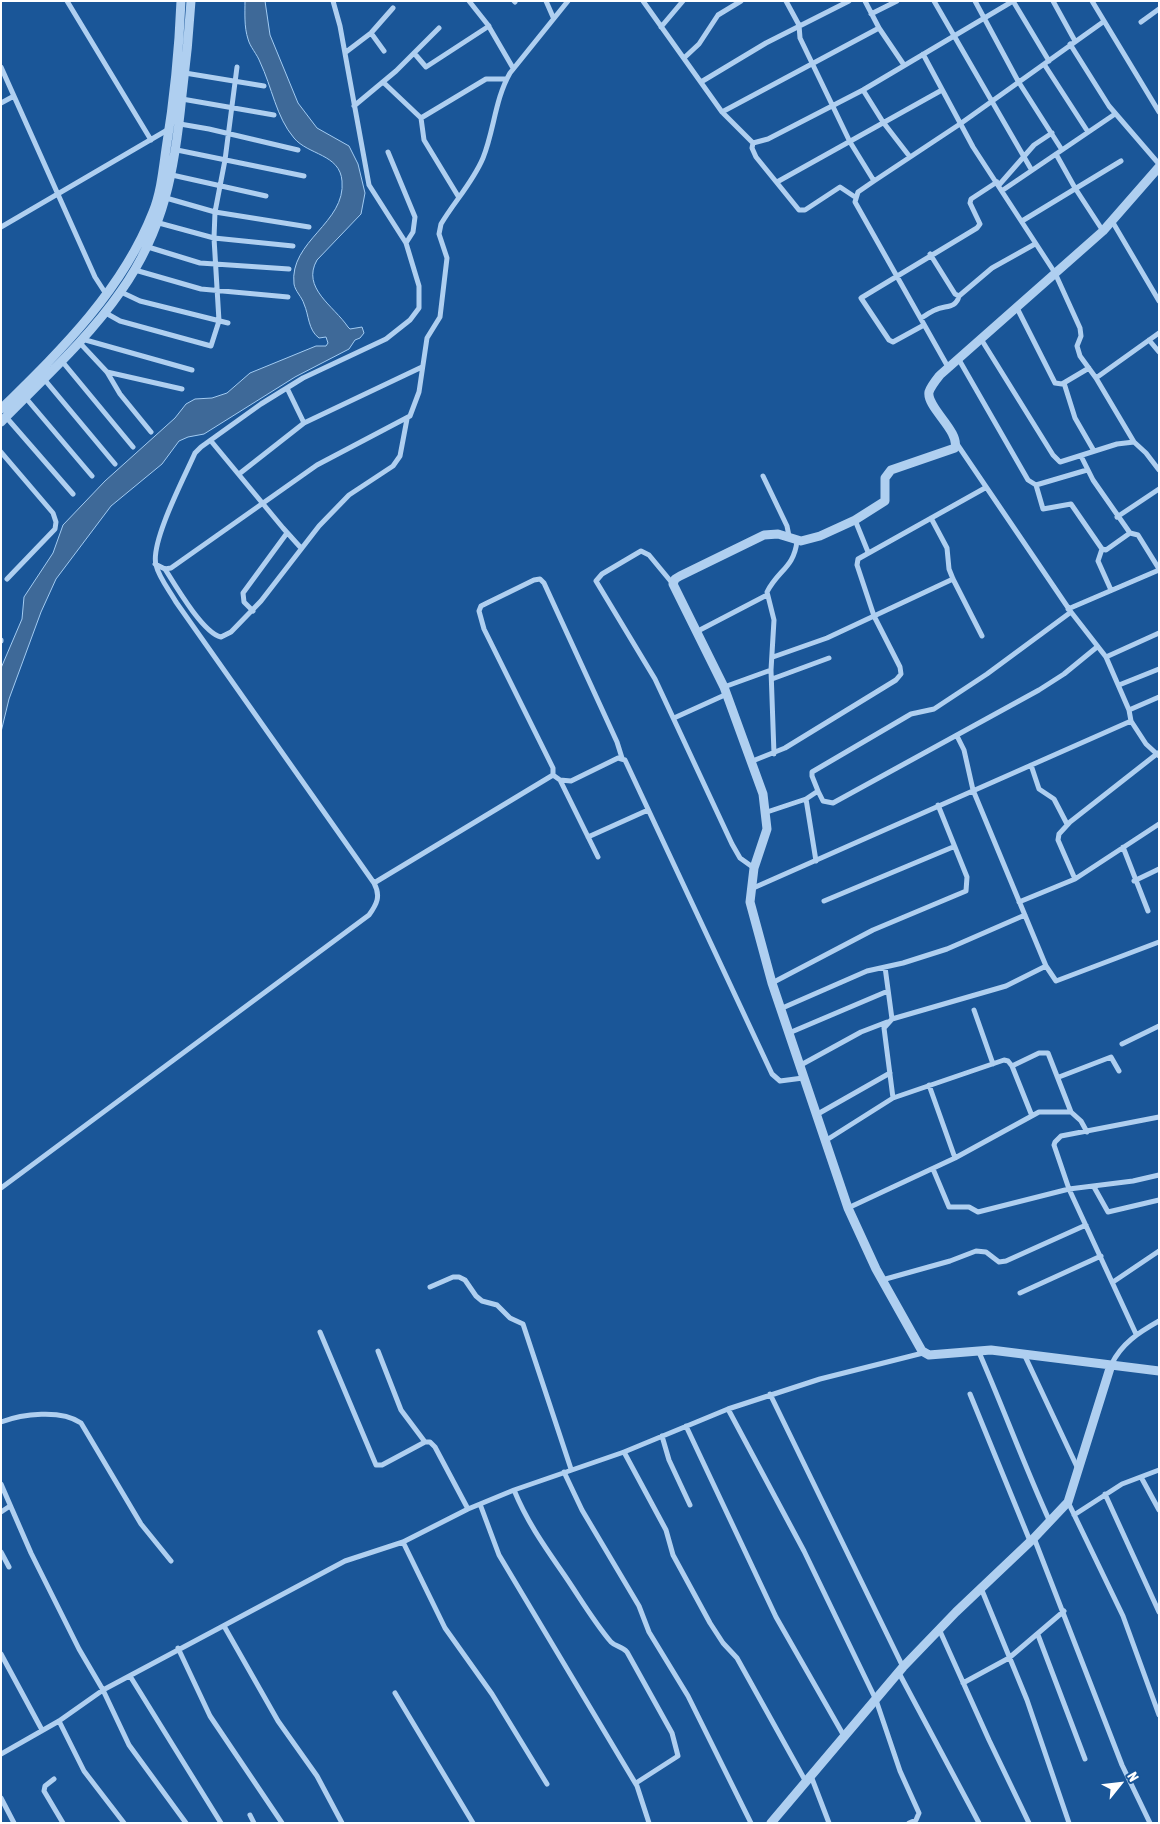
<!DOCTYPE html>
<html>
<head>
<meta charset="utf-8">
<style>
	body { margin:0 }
	#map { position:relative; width:1160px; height:1824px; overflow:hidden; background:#1a5698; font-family:"Asap Condensed",sans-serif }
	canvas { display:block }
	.frame { position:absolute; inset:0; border:2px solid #fff; pointer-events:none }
	.north { position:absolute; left:1095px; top:1759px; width:50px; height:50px; -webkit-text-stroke:4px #1a5698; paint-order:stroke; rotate:61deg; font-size:14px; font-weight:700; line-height:20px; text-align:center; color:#fff }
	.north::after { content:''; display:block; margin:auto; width:18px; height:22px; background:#fff; clip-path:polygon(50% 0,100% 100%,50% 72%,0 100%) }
</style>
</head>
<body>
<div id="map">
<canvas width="1160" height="1824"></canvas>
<div class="frame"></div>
<div class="north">N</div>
</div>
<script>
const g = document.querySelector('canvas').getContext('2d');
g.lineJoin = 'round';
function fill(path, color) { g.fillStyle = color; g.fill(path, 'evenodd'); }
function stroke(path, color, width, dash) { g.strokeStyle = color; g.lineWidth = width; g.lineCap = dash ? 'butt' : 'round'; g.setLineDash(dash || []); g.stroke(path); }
const water = new Path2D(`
	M245,1H265L270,35L298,103L317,128L349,146L358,164L365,193L361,214L317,260C301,288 334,306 348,327L350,329L362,327L364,333L360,338L355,340L349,349L295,377L204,434L188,437L179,441L162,464L111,506L56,579L41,612L9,699L1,732V668L22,619L24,597L53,553L63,525L105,481L175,418L186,404L195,399L212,398L227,393L250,373L316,346H326L328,343L326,337L319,338C308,330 309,315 304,304C302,297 295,291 294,284C289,241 346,223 342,181C340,154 308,155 294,138C276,117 272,87 260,62C257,54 250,47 248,39C244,27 245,13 245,1Z`);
fill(water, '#3e6998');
stroke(water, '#a2cbf2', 1);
stroke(new Path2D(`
	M67,1L151,140
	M469,1L488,25L513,68
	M514,1L515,2
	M546,1L553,17
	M643,1L722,112L753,143L768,139L863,90L1013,1
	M786,1L799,25L800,38L850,142L874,181L858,192L855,202L948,367
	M865,1L879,28L904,65
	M934,1L1031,169
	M975,1L1018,81L1062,150
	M1013,1L1049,61
	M1053,1L1075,41
	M1092,1L1159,112
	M871,14L897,1
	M1141,22L1159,9
	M661,27L683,1
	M371,33L384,51
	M1070,44L1109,106L1159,164
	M346,52L371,33L393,8
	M414,53L426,67L489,26
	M923,54L973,147L1055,273L1080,328L1081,336L1077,346L1080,356L1096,378L1134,442
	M684,58L699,44L718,15L741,1
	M1044,64L1088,132
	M1,67L95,277L106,294
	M185,73L264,86
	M383,82L421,118L486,79H506
	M701,82L766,43L849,1
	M863,90L883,122L910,157
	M182,99L274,115
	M1,103L14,96
	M354,106L396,71L439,28
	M722,112L879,28
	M421,118L424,140L458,196
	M180,124L209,129L298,150
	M753,143L752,148L756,157L799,210H805L840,187L855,197
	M177,150L304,176
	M388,152L415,217L413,232L406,243
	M1056,154L1075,188L1103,231
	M172,175L266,196
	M874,181L960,124L1103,22
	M777,182L942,90
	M999,185L1034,145L1052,133
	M1003,190L1115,114
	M166,198L215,212L309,227
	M1022,221L1121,161
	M1112,221L1159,301
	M159,223L214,238L293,246
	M1,227L169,129
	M148,247L200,263L289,269
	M930,254L955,294L959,296L992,268L1035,244
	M135,270L201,289L288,297
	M121,292L140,301L228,323
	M1017,308L1055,383L1062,384L1089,368
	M104,312L120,321L211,346L219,321L214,238L215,212L225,160L237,67
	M921,318C925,316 930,312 935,310C945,305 956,309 959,296
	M924,325L893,342L889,340L861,298L977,228L980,224L970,203L971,199L997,182
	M82,339L192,370
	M981,339L1053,455L1060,462L1117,444L1134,442L1146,453L1159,470
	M1149,340L1159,352
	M79,342L107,372L120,394L151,432
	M958,358L1028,480L1036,485L1087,470
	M61,360L133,447
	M107,372L182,389
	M1096,378L1159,333
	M44,379L115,464
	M1064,383L1075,418L1094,451
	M25,397L92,476
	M6,417L73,494
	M304,423L422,367
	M211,441L283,528L301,548
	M957,444L1071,612L1106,657L1129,710L1131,721L1146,744L1159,756
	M1,452L53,513L56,522L55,529L7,579
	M1081,456L1093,480L1130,533
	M239,474L304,423L287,388
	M763,476L787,526L789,536
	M1036,485L1043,509L1071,504L1102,549L1106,550L1130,533L1138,535L1159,569
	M1117,517L1159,489
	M931,518L947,548L949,569L953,579L982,636
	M855,520L868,552
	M1102,549L1098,561L1111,590
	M155,564L165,569L171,568L317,465L410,416L419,392L427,338L440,317L447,258L439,234L441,224C454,202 473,182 483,158C494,131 495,99 510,73L568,1
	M165,569C175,585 203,633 221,637L231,632L261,601L319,526L349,495L393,466L400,456L407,419
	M673,584L649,555L641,551L602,574L596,581L655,679L732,844L740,858L754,868
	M1068,609L1159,570
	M253,611L244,602L243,593L287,533
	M696,632L767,595
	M1,640V641
	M773,657L827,638L953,579
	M1106,657L1159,633
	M772,679L829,658
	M1119,685L1159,669
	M724,687L771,670
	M1129,710L1159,697
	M674,718L727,694
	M957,736L964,750L973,790L1046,966L1056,981L1159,942
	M774,754L771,670L774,620L767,592C778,570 794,568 797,541
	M750,762L785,748L896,680L901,674L900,667L874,616L857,565L858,559L985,488
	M1031,765L1039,789L1054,799L1067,824
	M553,775L560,780L571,781L618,758L625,760L772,1074L780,1081L803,1078
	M560,780L598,857
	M818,791L812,776V772L911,714L934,709L987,674L1071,612
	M806,799L816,861
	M767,812L806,799L818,791L823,801L833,803L1039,690L1064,674L1097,647
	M588,837L648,810
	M1123,847L1148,911
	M1075,879L1058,840L1059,834L1070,822L1158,753
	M1134,881L1159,869
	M374,883L553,775V768L484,629L479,611L481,606L487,603L534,580L540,579L544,583L617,742L622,758
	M751,889L1131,721
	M824,901L953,847
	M1019,902L1075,879L1159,824
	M885,967L892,1019
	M772,983L873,930L966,891L967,877L938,805
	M780,1009L867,971L903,963L947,949L1025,915
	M974,1010L993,1064
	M789,1033L888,991
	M1122,1044L1159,1026
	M799,1066L861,1032L887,1022
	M1012,1066L1039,1053H1048L1071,1112
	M1059,1077L1111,1057L1119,1071
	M929,1085L955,1158
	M893,1098L884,1028L892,1019L1006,986L1046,966
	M816,1115L890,1073
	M825,1141L893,1098L1004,1060L1008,1061L1012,1066L1032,1116
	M933,1169L949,1207H969L978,1212L1069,1189L1133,1181L1159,1175
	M1094,1187L1108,1212L1159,1200
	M1,1188L369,915C377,904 381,896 374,883L176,602C170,591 159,578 156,565C150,542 185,476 195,453L201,447L261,404L303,378L386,339L410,320L419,308V286L406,243L369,185L340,26L333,1
	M848,1208L955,1158L1039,1112H1071L1081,1121L1087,1132
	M882,1280L950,1261L976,1251L986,1252L999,1262L1006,1261L1086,1225
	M1113,1282L1159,1251
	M430,1287L453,1277H459L465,1280L476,1296L482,1301L497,1305L510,1318L523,1324L571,1469
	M1020,1293L1101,1256
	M320,1332L376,1465H382L425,1442H430L435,1447L468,1509
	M1136,1334L1069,1189L1054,1145L1055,1142L1061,1136L1159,1117
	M978,1350C1003,1407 1024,1465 1050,1522
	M378,1351L401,1410L425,1442
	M1024,1354L1078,1469
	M1111,1365C1122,1343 1138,1333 1159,1321
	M770,1394L903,1667
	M970,1394L1030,1541
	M728,1409L804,1551L876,1700L900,1771L919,1813L916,1820L909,1823
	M1,1422C22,1414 61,1409 81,1423L141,1524L171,1561
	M686,1426L776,1617L844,1736
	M662,1436L669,1460L690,1505
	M624,1452L666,1530L673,1555L710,1623L723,1643L737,1658L806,1782
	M564,1472L582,1510L639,1606L649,1632L688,1696L751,1823
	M1141,1477L1159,1510
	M1,1484L31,1553L79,1649L103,1690L129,1745L186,1823
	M514,1490C527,1522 545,1547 565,1576C580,1598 594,1622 611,1642C616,1647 622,1646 627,1652L672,1733L678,1756L636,1783
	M1105,1494L1159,1612
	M1068,1502L1123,1616L1159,1715
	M480,1504L499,1555L637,1786L649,1823
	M1,1512L10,1506
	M1074,1515L1122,1484L1159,1470
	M1034,1538L1122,1765L1150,1823
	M403,1542L445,1628L492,1694L547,1784
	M1,1552L9,1567
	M981,1588L1027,1700L1069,1823
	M224,1626L278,1721L317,1776L342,1823
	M939,1629L989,1740L1029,1823
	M1038,1635L1085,1759
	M178,1648L210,1716L282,1823
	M1,1654L42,1730
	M899,1673L979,1823
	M130,1676L221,1823
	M963,1683L1009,1658L1064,1611
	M395,1693L473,1823
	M59,1721L84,1771L124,1823
	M1,1754L59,1721L103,1690L345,1561L403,1542L468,1509L514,1490L624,1452L728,1409L820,1379L923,1353
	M811,1776L829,1823
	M54,1779L45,1786L44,1791L63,1823
	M1,1798L14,1823
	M250,1815L254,1823`), '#afcff0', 5);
stroke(new Path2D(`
	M1159,167L1103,231L940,375C936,380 931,386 929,392C926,407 960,431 955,448L891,470L885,478V501L855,520L820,536L801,541L778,534L764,535L680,576L675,579L673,584L724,687L763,794L767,829L754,868L750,902L772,983L848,1208L876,1269L922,1351L929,1355L991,1350L1159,1371
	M1,409C61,350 122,291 153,212C161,192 163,170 166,149C174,100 179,51 181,1
	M1,422C42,380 88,339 121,291C165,229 175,168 182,95C186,64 189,33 191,1
	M771,1823L903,1667L956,1612L1034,1538L1068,1502L1111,1365`), '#afcff0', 9);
</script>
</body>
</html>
